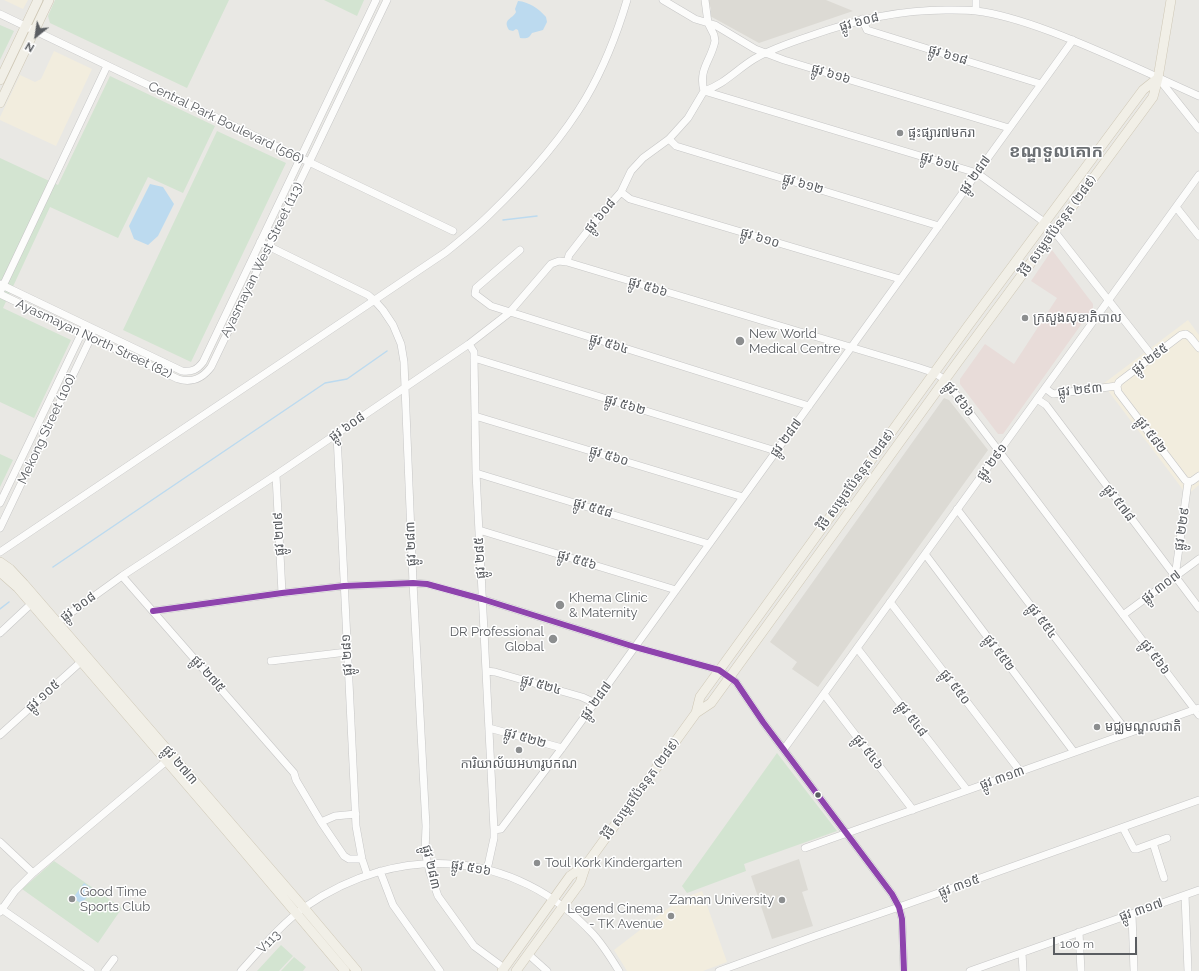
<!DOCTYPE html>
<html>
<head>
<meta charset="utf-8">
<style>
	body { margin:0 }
	#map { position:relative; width:1199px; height:971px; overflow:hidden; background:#e9e8e4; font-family:Raleway,sans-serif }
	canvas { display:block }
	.north { position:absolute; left:16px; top:16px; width:40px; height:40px; -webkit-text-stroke:3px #fff; paint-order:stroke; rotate:210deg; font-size:11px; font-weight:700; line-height:16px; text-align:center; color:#5a5d61 }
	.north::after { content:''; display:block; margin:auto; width:14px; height:18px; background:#5a5d61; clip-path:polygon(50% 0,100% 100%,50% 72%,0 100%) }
	.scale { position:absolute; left:1053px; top:937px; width:84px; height:18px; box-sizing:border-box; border:2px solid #5a5d61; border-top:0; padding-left:5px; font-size:12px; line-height:14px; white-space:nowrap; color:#5a5d61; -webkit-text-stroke:3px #fff; paint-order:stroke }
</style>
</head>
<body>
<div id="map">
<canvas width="1199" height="971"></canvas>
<div class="north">N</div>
<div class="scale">100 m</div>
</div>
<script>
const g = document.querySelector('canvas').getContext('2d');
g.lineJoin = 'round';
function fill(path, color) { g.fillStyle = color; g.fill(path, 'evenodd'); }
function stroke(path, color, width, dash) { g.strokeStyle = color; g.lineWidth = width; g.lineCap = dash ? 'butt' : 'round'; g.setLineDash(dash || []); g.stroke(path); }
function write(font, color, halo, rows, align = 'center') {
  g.font = font + ' Raleway,"Noto Sans Khmer",sans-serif'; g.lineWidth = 3; g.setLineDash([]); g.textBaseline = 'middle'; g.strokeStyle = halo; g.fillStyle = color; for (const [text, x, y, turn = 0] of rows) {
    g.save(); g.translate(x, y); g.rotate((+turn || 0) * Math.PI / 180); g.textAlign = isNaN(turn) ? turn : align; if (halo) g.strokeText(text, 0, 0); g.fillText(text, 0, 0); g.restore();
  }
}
fill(new Path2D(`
	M4,0H28L23,9Z
	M54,51L92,69L56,146L0,120V117L20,75L35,82L41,79Z
	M1188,320L1199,335V485L1187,495L1103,384Z
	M702,891L727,962L703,971H627L614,950L679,900Z`), '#f2edde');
fill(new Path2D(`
	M708,0H826L853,11L759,43L710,16L711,9Z
	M944,398L949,400L988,450L818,687L792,669L797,662L770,642Z
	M799,859L808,890L802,892L813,926L772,939L751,876Z`), '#dcdad4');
fill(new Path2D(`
	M1052,250L1093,304V308L1003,434H998L960,384V379L985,344L1014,364L1057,298L1031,281Z`), '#e8dcd9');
fill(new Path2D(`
	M55,0H229L187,88L50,23L48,16Z
	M324,0H364L357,16Z
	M0,25L14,31L0,60Z
	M110,76L215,126L183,193L148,177L118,238L50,207L3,308L71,340L34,418L0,402V158L58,185Z
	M217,131L286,163L191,362L123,330Z
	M0,454L13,460L0,487Z
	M777,753L837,831L744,864L746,871L687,893L682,886Z
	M54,861L122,908L98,943L22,889Z
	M281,945L293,956L279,971H257Z
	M294,957L306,967L303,971H281Z`), '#d3e4d1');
fill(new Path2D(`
	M518,1C529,2 538,8 546,17L547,22L543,30L532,33C529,38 527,39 520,38L518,30L516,29L513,31L509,30C502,19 513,19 516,12L515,9Z
	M150,184L163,187L174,204L158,236L148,245L134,239L129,226Z
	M84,883L92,889L82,904L73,898Z`), '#bcdaef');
stroke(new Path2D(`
	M503,220L537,216
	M53,567L325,383L347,379L387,351
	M0,609L9,602`), '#bcdaef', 1.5);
const minor = new Path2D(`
	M663,0L695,19L715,25L755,49L784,60L1009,128
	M705,0L708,23L714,35L715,41C711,61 698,69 704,91L977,173L1040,219L1054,231L1153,357
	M976,10V0
	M0,14L453,231
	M862,19L867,30L1041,84
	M1159,79L1199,129
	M669,139L676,146L939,226
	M621,192L630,199L900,279
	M1176,207L1199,236
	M260,242L368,295L375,301L383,310L393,325L401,344L404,362L405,387L413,583L426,826L425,852L430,873L438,896L474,946L504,968
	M520,250L476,288L475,294L491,306L809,406
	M567,262L569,255L593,224L621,192L631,171L643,158L669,139L688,118L704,91C725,84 736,70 754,59C771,49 792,42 810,36C857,19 903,9 952,10C960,10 968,10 976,11C1002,14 1028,23 1052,32C1102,51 1150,74 1199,96
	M0,284L182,371C192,372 197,370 203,362L376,0
	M1,290L107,66
	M0,294L178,379C192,383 202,379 211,367L387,0
	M469,344L474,352V358L476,473L494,830V838L487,870
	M474,358L776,451
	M1117,386L1118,392L1185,480L1188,482
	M1117,386L1119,382L1181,335L1186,334L1190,337L1199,348
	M1045,388L1053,394L1117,386
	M1037,399L1046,405L1199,608
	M475,416L743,497
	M337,435L356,826L362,859L367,874
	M476,473L709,544
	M276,475L282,593
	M1188,482L1192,481L1199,476
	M0,503L83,330
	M957,509L1128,733
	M0,528L92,335
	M479,530L676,590
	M0,552L446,252C461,240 476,228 490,214C524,181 562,139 586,98C604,67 617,34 627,0
	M925,554L1074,752
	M122,576L294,773L296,780L321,822L335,816L356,814
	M1175,577L1188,482
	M890,602L1020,771
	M153,611L282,593L344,586L413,583L427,584L482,599L635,647L719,670L736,682L763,722L892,894L899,907L902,919L904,971
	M1123,615L1199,559
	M54,625L122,576L276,475L469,344L509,313L551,264L559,261L567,262L917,367L935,373L945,380L1199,715
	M0,633L31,604
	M857,648L967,790
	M271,661L347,652
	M486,671L495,672L582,697L595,703
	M824,694L913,810
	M489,728L562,748
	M0,735L84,659
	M784,749L1199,175
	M321,822L344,856L349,859H362
	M1123,828L1134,849H1137L1167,838
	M494,830L501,829L562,748L1073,40
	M0,842L33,873
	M1153,843L1164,878
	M805,848L1199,708
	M380,871L393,905L440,971
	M1185,895L1188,971
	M0,908L91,971
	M0,912L15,891L33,873L170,758
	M1132,914L1134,971
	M1079,932L1081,971
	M1022,953L1023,971
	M528,954L547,971
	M105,971L114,959
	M241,971C261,949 281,924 305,907C398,842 515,849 593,934C603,945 611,958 619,971
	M719,971L815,936L899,907L1199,800
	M970,971L1199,890`);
const major = new Path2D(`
	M0,80L38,0
	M0,103L49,0
	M0,562L10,569L24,584L304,908L357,971
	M0,572L18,588L225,829L345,971
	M696,713L700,697L968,326L1143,90L1158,78
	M502,971L570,876L586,865
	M516,971L580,883L586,865L696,713L711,703L957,363L1153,97L1158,78L1171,0`);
stroke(minor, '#c6c6c6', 8);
stroke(major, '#cec7b5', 10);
stroke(minor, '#fcfcfb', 7);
stroke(major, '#f1efe7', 9);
stroke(new Path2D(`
	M153,611L282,593L344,586L413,583L427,584L482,599L635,647L719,670L736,682L763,722L892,894L899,907L902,919L904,971`), '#8e44ad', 6);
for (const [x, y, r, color] of [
	[900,133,4,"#8c8e8f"],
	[1025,318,4,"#8c8e8f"],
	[740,341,5,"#8c8e8f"],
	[560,605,5,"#8c8e8f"],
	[553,639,5,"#8c8e8f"],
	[1097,727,4,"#8c8e8f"],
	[519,750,4,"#8c8e8f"],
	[818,795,3.5,"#5a5d61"],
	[537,863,4,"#8c8e8f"],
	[72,899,4,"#8c8e8f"],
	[782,900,4,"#8c8e8f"],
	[671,916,4,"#8c8e8f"]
]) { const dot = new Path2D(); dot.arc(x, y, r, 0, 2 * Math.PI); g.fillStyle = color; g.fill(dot); stroke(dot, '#fff', 1.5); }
write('13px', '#5a5d61', '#fff', [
	["ផ្លូវ ៦០៨",859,22,-15],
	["ផ្លូវ ៦១៨",948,55,17],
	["ផ្លូវ ៦១៦",831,74,17],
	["Central Park Boulevard (566)",226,123,26],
	["ផ្លូវ ៦១៤",940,162,17],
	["ផ្លូវ ២៨៧",975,175,-54],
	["ផ្លូវ ៦១២",803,184,17],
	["ផ្លូវ ៦០៨",600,216,-50],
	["វិថី សម្តេចប៉ែននុត (២៨៩)",1058,226,-54],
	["ផ្លូវ ៦១០",760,238,17],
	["Ayasmayan West Street (113)",262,260,-64],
	["ផ្លូវ ៥៦៦",648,287,17],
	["Ayasmayan North Street (82)",94,339,25],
	["ផ្លូវ ៥៦៤",609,344,17],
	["ផ្លូវ ២៩៥",1150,359,-37],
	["ផ្លូវ ២៩៣",1080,390,-6],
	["ផ្លូវ ៥៦៦",959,399,52],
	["ផ្លូវ ៥៦២",625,405,17],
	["ផ្លូវ ៦០៨",347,427,-35],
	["Mekong Street (100)",47,429,-65],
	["ផ្លូវ ៥៨២",1151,435,53],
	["ផ្លូវ ២៨៧",786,438,-54],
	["ផ្លូវ ៥៦០",609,456,17],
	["ផ្លូវ ២៩១",992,462,-54],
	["វិថី សម្តេចប៉ែននុត (២៨៩)",856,480,-54],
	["ផ្លូវ ៥៧៨",1119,503,53],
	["ផ្លូវ ៥៥៨",593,508,17],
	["ផ្លូវ ២២៩",1182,529,-82],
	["ផ្លូវ ២៧៩",279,534,-93],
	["ផ្លូវ ២៨៣",411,544,-92],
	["ផ្លូវ ២៨៥",480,558,-93],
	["ផ្លូវ ៥៥៦",577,560,17],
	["ផ្លូវ ៣០៧",1161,587,-37],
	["ផ្លូវ ៦០៨",78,607,-36],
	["ផ្លូវ ៥៥៤",1042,621,53],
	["ផ្លូវ ៥៥២",999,653,53],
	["ផ្លូវ ២៨១",347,655,-93],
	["ផ្លូវ ៥៦៦",1155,657,53],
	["ផ្លូវ ២៧៥",208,674,49],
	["ផ្លូវ ៥២៤",541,685,16],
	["ផ្លូវ ៥៥០",955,687,52],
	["ផ្លូវ ១០៥",43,696,-42],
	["ផ្លូវ ២៨៧",596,701,-54],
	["ផ្លូវ ៥៤៨",912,719,52],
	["ផ្លូវ ៥២២",525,738,16],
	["ផ្លូវ ៥៤៦",868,752,52],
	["ផ្លូវ ២៧៣",180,765,49],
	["ផ្លូវ ៣១៣",1002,778,-20],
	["វិថី សម្តេចប៉ែននុត (២៨៩)",641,789,-54],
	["ផ្លូវ ២៨៣",431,867,77],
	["ផ្លូវ ៥១៦",471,868,10],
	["ផ្លូវ ៣១៥",959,886,-20],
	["ផ្លូវ ៣១៧",1141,910,-19],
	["V113",269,942,-46]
]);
write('13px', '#5a5d61', '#fff', [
	["ផ្ទះផ្សារ៧មករា",908,133],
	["ក្រសួងសុខាភិបាល",1033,318],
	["New World",749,334],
	["Medical Centre",749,349],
	["Khema Clinic",569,598],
	["& Maternity",569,613],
	["DR Professional",544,632,"right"],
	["Global",544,647,"right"],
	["មជ្ឈមណ្ឌលជាតិ",1105,727],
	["ការិយាល័យអហារូបកណ",519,764,"center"],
	["Toul Kork Kindergarten",545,863],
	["Good Time",80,892],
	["Sports Club",80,907],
	["Zaman University",774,900,"right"],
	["Legend Cinema",663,909,"right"],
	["- TK Avenue",663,924,"right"]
], 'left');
write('bold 17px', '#6b6f73', '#fff', [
	["ខណ្ឌទួលគោក",1056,152]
]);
</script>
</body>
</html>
